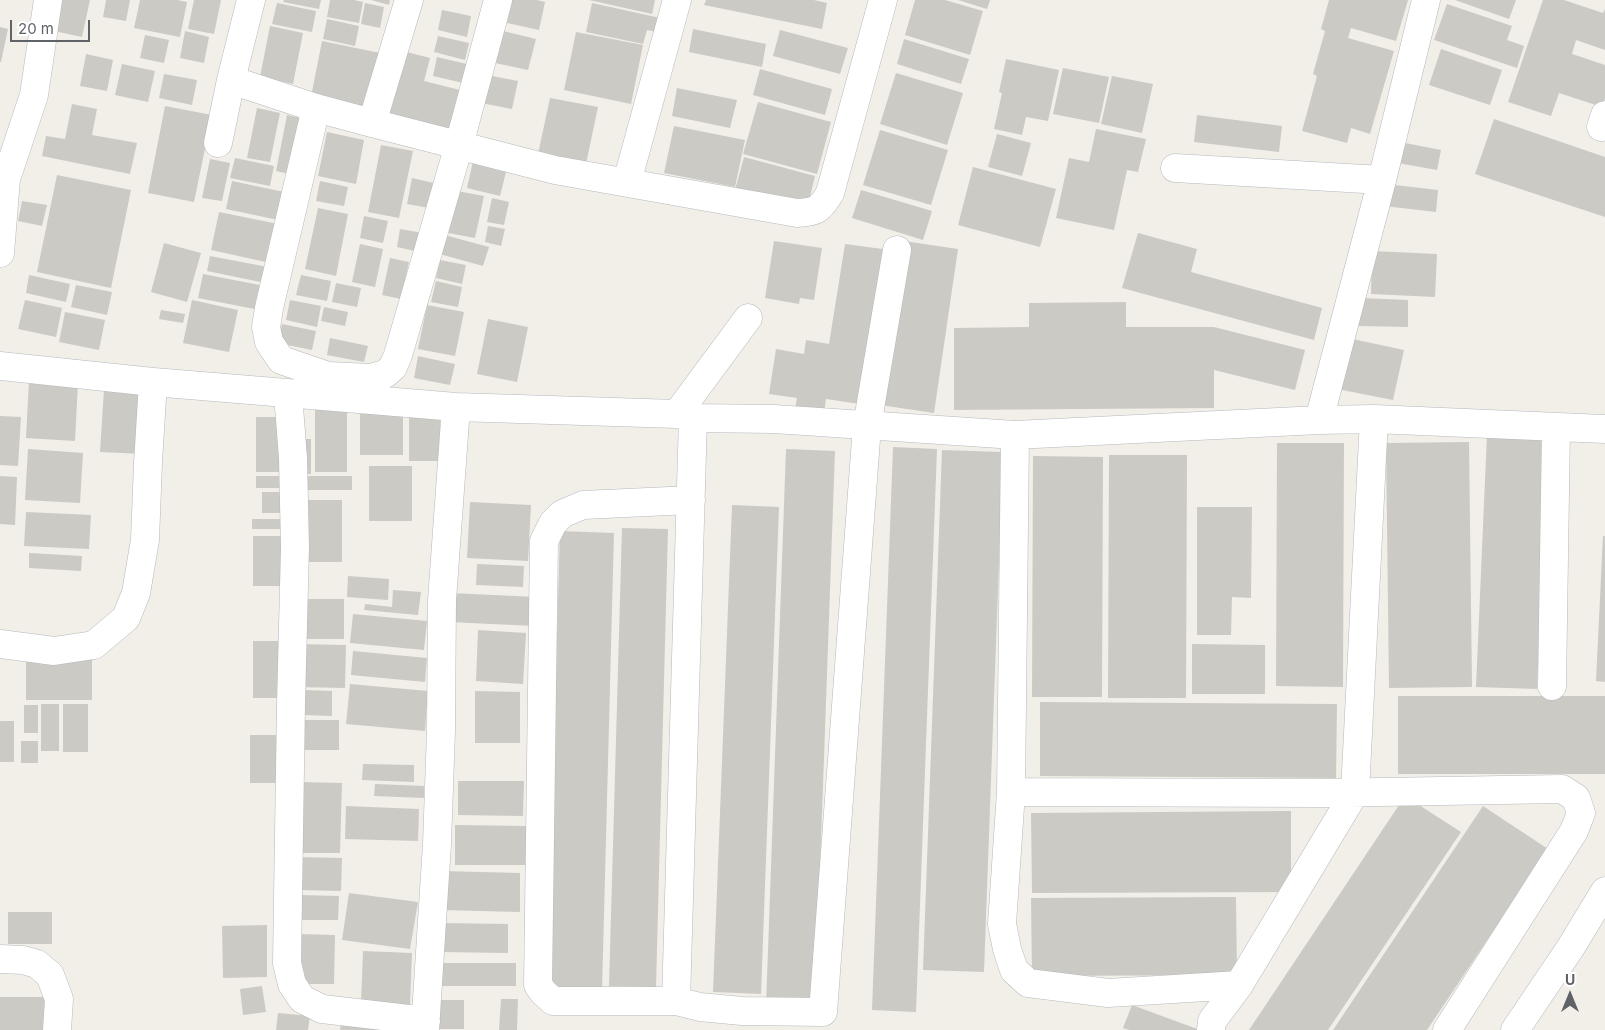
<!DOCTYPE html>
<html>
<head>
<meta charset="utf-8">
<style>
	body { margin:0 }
	#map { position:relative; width:1605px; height:1030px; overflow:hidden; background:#f1efe8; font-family:Inter,sans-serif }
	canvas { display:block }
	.north { position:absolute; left:1545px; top:970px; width:50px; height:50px; -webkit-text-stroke:4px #fff; paint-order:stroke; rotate:0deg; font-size:14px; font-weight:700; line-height:20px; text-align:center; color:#5f6368 }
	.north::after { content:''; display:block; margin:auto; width:18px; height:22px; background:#5f6368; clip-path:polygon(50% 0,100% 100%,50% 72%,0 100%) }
	.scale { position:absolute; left:10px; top:20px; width:80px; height:22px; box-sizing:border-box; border:2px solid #5f6368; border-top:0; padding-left:6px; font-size:15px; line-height:18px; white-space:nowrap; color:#5f6368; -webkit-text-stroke:4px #fff; paint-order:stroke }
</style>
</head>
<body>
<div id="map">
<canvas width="1605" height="1030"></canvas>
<div class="north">U</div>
<div class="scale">20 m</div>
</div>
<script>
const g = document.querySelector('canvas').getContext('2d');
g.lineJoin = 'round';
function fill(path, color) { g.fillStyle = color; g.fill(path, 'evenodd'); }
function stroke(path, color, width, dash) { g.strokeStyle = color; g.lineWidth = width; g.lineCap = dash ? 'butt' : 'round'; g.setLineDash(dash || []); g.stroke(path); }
fill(new Path2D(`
	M60,0H90L82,37L54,31Z
	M106,0H130L126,21L103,17Z
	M140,0H177L187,2L180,37L134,28Z
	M194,0H221L214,34L188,29Z
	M284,0H321L319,9L283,2Z
	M330,0H354L363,2L359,23L327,17Z
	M371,0H390L389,5Z
	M511,0H537L545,2L539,30L507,23Z
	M589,0H655L652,14Z
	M706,0H814L827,3L822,29L704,5Z
	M915,0H945L983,11L970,55L905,35Z
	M958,0H990L987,9Z
	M1329,0H1408L1396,41L1351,28L1348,38L1394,51L1370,134L1351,128L1347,143L1302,131L1317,76L1313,74L1325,31L1321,29Z
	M1455,0H1516L1509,19Z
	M1543,0H1564L1603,13L1605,9V50L1576,40L1572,54L1605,65V98L1602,107L1559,93L1551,116L1508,102Z
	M277,3L316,11L312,32L272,24Z
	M365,3L384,7L380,28L361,24Z
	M592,3L665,19L662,33L647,30L643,44L586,32Z
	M1447,4L1512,26L1507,40L1524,46L1517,68L1434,40Z
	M442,10L471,16L467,37L438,30Z
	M327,19L359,26L355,46L323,39Z
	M270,26L303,33L293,84L260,77Z
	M0,27L8,29L1,62H0Z
	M693,29L766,44L762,67L689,52Z
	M780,30L848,48L840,74L773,56Z
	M185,31L209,37L204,63L180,58Z
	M503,31L536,39L528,70L495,63Z
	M576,32L643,45L631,104L564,90Z
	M145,35L169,40L164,63L140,58Z
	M438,36L469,43L465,60L434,52Z
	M904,39L969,59L961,84L897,64Z
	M322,41L380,53L369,108L311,97Z
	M1441,49L1502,70L1490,105L1429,85Z
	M403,51L430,58L424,81L464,91L454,131L387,114Z
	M86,54L113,60L107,91L80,86Z
	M437,57L467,64L463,83L433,76Z
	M1006,59L1059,70L1048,121L1026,117L1022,135L994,129L1002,93L999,92Z
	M122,64L155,71L148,102L115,95Z
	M1063,68L1109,77L1099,123L1053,114Z
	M760,69L832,89L825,115L753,95Z
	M896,73L963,93L947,145L880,124Z
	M164,74L197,80L192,105L159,98Z
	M487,75L518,81L512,109L481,103Z
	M1112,76L1153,84L1142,133L1101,124Z
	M677,88L737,100L730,128L672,116Z
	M550,98L598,107L586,164L538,154Z
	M758,102L831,122L817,174L743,154Z
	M72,104L97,109L92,135L137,143L130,174L42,156L46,136L65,139Z
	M165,106L212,115L194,202L148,193Z
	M257,108L280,113L270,162L247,158Z
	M287,115L306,119L294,175L276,171Z
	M1197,115L1282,126L1279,152L1194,142Z
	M1494,119L1605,157V217L1475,174Z
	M674,126L745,140L735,187L664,173Z
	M1096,129L1146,139L1138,172L1127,170L1114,230L1056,218L1069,158L1089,162Z
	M880,130L948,150L931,205L863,185Z
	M327,132L364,140L356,184L318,176Z
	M997,134L1031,143L1022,176L988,167Z
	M1395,141L1441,150L1437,170L1392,162Z
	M381,145L413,151L399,218L368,212Z
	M474,157L508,164L500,196L467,188Z
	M744,157L815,176L807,209L735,190Z
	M235,158L274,166L270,186L230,178Z
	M210,159L230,163L222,201L202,198Z
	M973,167L1056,189L1040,247L958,225Z
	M57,175L131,190L111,288L37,272Z
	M412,178L434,183L429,208L407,204Z
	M232,181L289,193L283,221L226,209Z
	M320,181L348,187L344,206L316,201Z
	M1386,184L1438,190L1436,212L1384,206Z
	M861,190L932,211L923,240L852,218Z
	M457,191L484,196L475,238L448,233Z
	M492,198L509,202L504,225L487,222Z
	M22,201L47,205L42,226L18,221Z
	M318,208L348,214L336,276L305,269Z
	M219,212L283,225L275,264L211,250Z
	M364,216L388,221L383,243L360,238Z
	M488,226L505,229L501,246L485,242Z
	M400,229L423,233L419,252L397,247Z
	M1138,233L1197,249L1191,272L1322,308L1314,340L1122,288Z
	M441,234L489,247L483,266L436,253Z
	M774,241L822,248L814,300L800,298L799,304L765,298Z
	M904,241L958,249L934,413L880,405Z
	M164,243L201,253L187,302L151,292Z
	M360,244L383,249L375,287L352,282Z
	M845,244L890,250L866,405L826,399L824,413L795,409L797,398L769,394L776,349L804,354L806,340L829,344Z
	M1372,251L1437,254L1435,297L1371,294Z
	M210,256L273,268L270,284L207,271Z
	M390,258L409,262L401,299L382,295Z
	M440,260L466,265L462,284L436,278Z
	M203,274L270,287L265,311L198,298Z
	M29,275L70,284L66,302L26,293Z
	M301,275L331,281L327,301L296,295Z
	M436,281L462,287L458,307L431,302Z
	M336,283L361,288L357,307L332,302Z
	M76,285L112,292L107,315L71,307Z
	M1361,298L1408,300V327L1359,326Z
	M25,300L62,308L56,337L18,329Z
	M192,300L238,310L229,352L183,343Z
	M290,300L321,306L317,327L286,320Z
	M1126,302V327H1214L1305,350L1295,390L1214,370V408L954,410V328L1029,327V303Z
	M427,305L464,312L455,356L418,349Z
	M324,307L348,312L345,326L321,321Z
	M161,310L185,314L183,323L159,319Z
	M65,312L105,320L99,350L59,342Z
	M488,319L528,327L517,382L477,374Z
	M282,324L316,331L312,350L278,343Z
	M330,338L368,346L364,362L327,355Z
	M1348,338L1404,350L1393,400L1337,389Z
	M418,356L455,364L450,385L414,378Z
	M29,380L78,382L75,441L26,438Z
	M104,389L148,391L143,454L100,452Z
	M315,410H347V472H315Z
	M409,413H440V461H409Z
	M360,414H403V455H360Z
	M0,416L21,417L18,466L0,465Z
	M256,417H287V472H256Z
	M1487,434L1548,437L1537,689L1476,687Z
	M299,439H311V474H299Z
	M1469,442L1472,687L1389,688L1386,443Z
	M1277,443H1344L1343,687L1276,686Z
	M893,447L937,449L916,1012L872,1010Z
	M28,449L83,453L80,503L25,500Z
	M786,449L835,451L815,1008L766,1006Z
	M942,450L1003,452L984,972L923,970Z
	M1109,455H1187L1186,698H1108Z
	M1033,456L1103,457L1102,697H1032Z
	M369,466H412V521H369Z
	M0,476L17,477L15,525L0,524Z
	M256,476H291V488H256Z
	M297,476H352V490H297Z
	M262,492H281V513H262Z
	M306,500H342V562H306Z
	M470,502L531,505L528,561L467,558Z
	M732,505L779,507L761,994L713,992Z
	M1197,507H1252L1251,598L1232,597L1231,635H1197Z
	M26,512L91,515L89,549L24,546Z
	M252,519H287V529H252Z
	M622,528L668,529L656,987L609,986Z
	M560,531L614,533L602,991L547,990Z
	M253,536H286V586H253Z
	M1603,536H1605V682L1596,681Z
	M29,553L82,556L81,571L29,568Z
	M477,564L524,566L523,587L476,585Z
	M348,576L389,579L388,600L347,597Z
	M393,590L421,592L418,615L364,610L365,604L392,607Z
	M450,593L536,597L534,626L449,622Z
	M307,599H344V639H307Z
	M353,614L427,621L424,650L350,643Z
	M478,630L526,633L523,684L476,681Z
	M253,641H281V698H253Z
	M297,644L346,645L345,688L296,687Z
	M1192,644L1265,645V694H1192Z
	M353,651L427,658L425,682L351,675Z
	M26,655H92V700H26Z
	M350,684L428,691L425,731L346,724Z
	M304,690L332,691V716L303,715Z
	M475,691L520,692V743H475Z
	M1398,696H1605V774H1398Z
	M1040,702L1337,704L1336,778L1040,776Z
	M41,704H59V751H41Z
	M63,704H88V752H63Z
	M24,705H38V733H24Z
	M293,720H339V750H293Z
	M0,721H14V762H0Z
	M250,735H283V783H250Z
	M21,741H38V763H21Z
	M363,764L414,765V782L362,780Z
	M458,781H524L523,816L458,815Z
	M300,782L342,783L340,853H298Z
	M375,784L424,786V798L374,796Z
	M1405,796L1461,832L1328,1030H1249Z
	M346,806L419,809L418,841L345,839Z
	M1483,806L1548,849L1427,1030H1333Z
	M1291,811V892L1032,893L1031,813Z
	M455,825L526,826V865H455Z
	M298,857L342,858L341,891L297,890Z
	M441,871L520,873V912L440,910Z
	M349,893L418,902L410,949L342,940Z
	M299,895L339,896L338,920H298Z
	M1236,897L1237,975L1032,976L1031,898Z
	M8,912H52V944H8Z
	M439,923L508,924V953L439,952Z
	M267,925V977L223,978L222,926Z
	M301,934L335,935L334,984H299Z
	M363,951L412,953L410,1005L361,1003Z
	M435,963H516V986H435Z
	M262,986L266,1012L243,1015L240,989Z
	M0,997H56V1030H0Z
	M501,999H518L517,1030H499Z
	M438,1000H464V1029H438Z
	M1132,1005L1200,1030H1129L1123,1028Z
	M278,1013L310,1016L308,1030H276Z
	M342,1015L393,1030H340Z`), '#cccac5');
const minor = new Path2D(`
	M231,80L316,108L372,123L555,170L797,213C816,212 820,210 830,193L883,0
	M316,108L269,308L266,327L269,342L281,360L328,376L371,378L385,374L393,367L398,355L459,145L498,0
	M372,123L409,0
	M1601,127L1605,115
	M218,143L231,80L251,0
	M1175,168L1382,180
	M0,179H6L34,95L48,0
	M627,182L677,0
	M0,253L6,179
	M0,366L153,382L456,407L677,414L693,418L774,419L1015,435L1319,420L1374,419L1355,792L1239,985L1212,1021L1211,1030
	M288,394L293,458L295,547L291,704L287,963L292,984L302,999L322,1009L426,1021
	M677,414L748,318
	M1374,419L1605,429
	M1319,420L1382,180L1426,0
	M1015,435L1011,792L1002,924L1007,949L1014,970L1028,983L1108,993L1239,985
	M691,500L583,505L562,514L553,523L544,541L538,985L544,993L553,1001H676L700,1007L742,1011L823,1012L867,426L897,250
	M0,644L54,651L94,645L126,618L136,593L145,540L148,463L153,382
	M1552,686L1556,428
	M1011,792L1321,793L1562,789L1576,798L1581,813L1574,831L1447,1030
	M0,959L23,960L37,964L50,975L59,999L57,1030
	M676,1001L693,418
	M425,1030L437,844L441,731L442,600L456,407
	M1515,1030L1571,947L1605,891`);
stroke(minor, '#b5b8bc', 29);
stroke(minor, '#fff', 28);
</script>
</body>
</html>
